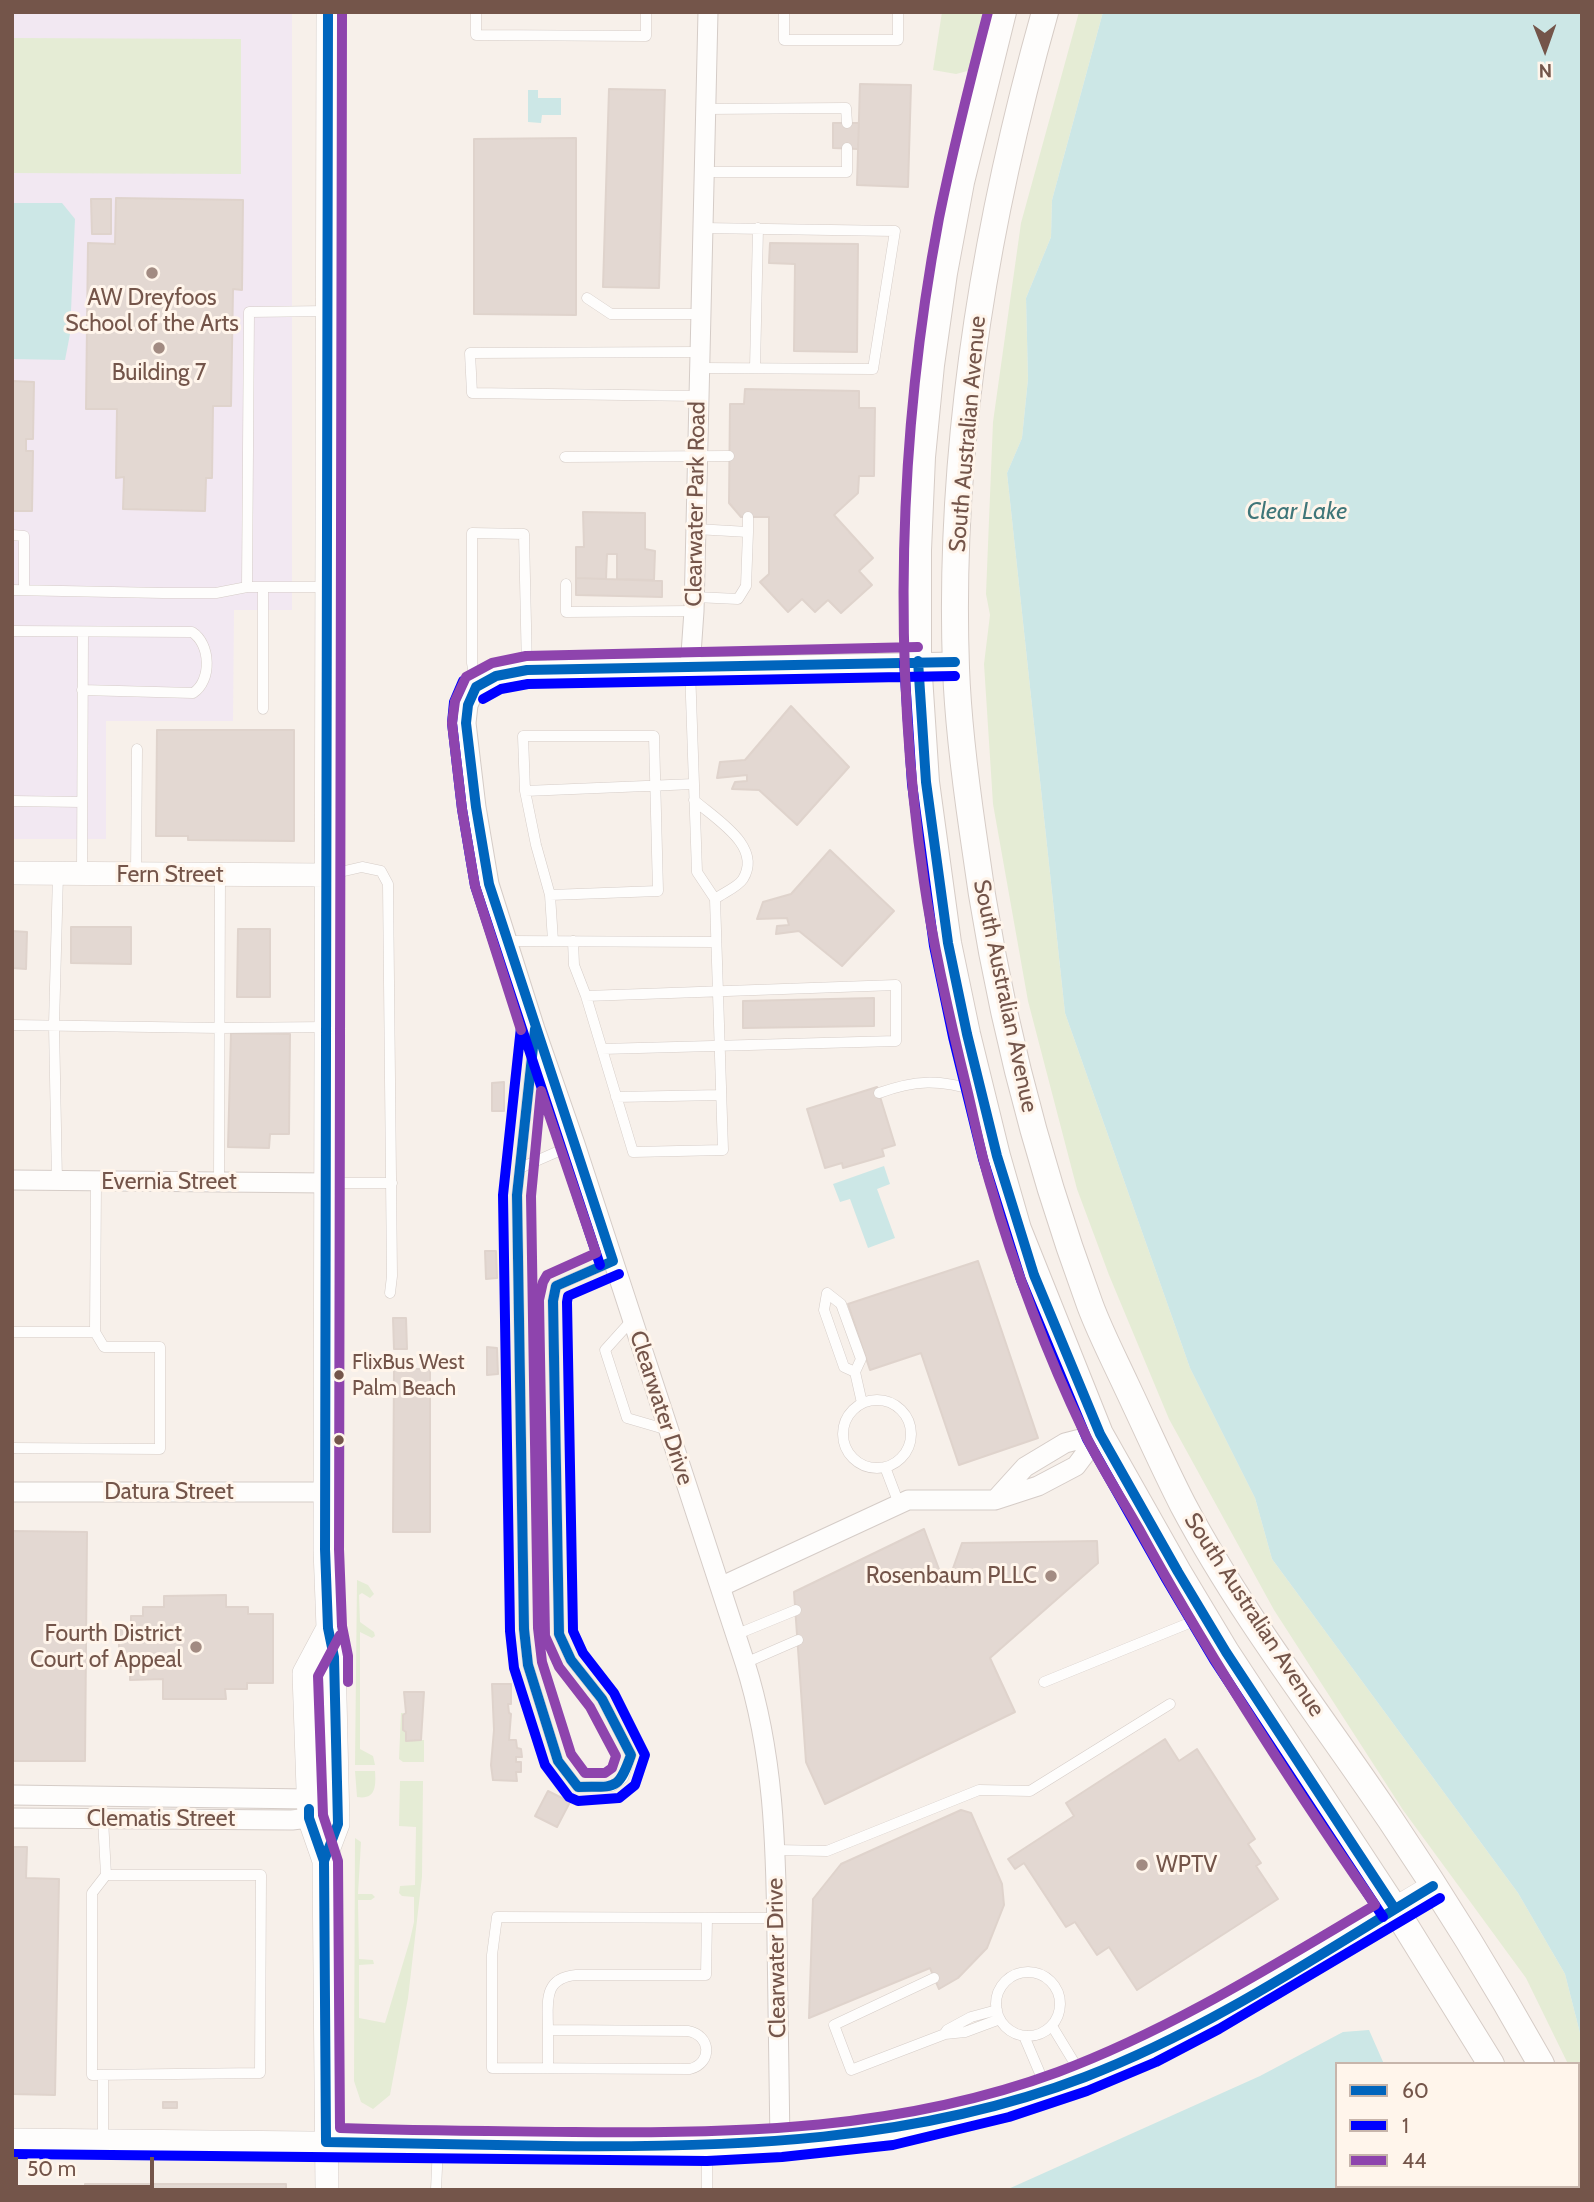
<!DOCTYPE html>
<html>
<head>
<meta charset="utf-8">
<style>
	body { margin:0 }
	#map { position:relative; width:1594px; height:2202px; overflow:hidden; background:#f7f0ea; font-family:Cabin,sans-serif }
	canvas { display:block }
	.frame { position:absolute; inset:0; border:14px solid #74554a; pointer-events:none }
	.legend { position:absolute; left:1335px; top:2062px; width:245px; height:126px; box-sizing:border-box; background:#fff5eb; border:2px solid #c7b5ab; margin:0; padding:9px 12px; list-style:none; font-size:21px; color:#74554a }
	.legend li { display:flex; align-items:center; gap:14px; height:35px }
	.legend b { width:35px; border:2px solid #c7b5ab }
	.north { position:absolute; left:1510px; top:14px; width:70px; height:70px; -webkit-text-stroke:5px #fff5eb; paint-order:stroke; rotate:179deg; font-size:19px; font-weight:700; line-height:28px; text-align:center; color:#74554a }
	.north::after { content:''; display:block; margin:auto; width:24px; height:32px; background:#74554a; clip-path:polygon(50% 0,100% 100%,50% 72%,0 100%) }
	.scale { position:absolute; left:14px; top:2157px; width:140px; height:32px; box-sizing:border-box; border:4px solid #74554a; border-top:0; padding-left:9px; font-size:21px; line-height:24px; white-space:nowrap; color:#74554a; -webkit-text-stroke:5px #fff5eb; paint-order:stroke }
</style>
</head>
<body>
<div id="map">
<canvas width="1594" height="2202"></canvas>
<div class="frame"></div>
<ul class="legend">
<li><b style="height:9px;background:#0065bd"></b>60</li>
<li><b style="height:9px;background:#00f"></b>1</li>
<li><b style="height:9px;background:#8e44ad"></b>44</li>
</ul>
<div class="north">N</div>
<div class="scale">50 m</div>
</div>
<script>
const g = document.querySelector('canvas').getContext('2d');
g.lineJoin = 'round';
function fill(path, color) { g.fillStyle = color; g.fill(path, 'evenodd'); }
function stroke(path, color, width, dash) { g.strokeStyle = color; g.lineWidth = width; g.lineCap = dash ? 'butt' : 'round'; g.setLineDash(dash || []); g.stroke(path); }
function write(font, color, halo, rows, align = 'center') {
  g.font = font + ' Cabin,sans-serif'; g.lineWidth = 6; g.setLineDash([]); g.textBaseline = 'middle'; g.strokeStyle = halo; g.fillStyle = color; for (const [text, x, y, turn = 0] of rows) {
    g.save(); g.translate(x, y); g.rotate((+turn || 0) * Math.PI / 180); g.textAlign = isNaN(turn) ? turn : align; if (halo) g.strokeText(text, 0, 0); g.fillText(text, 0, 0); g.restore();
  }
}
fill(new Path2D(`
	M12,12H292V610H234L233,721H106V839H12Z`), '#f2e8f2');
fill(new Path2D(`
	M942,12H987L971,70L956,74L933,70Z
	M1079,12H1103L1052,200L1051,237L1026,298L1028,379L1022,438L1007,473L1065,1013L1190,1368L1255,1498L1272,1559L1518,1893L1565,1974L1582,2041V2092L1578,2085V2064H1568L1526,1978L1403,1810L1274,1610L1169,1419L1109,1275L1077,1189L1028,1001L993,804L984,664L990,615L986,594L993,422L1021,223Z
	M12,38L241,39V174L12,173Z
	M357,1580L368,1585L374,1594L370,1598L362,1593L359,1595L360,1622L374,1632L375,1636L372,1638L360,1632V1749L373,1756L375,1765H355Z
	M401,1713H404L403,1730L406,1732V1740H424V1762H403L399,1759Z
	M355,1771H375C376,1786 376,1800 357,1797Z
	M400,1781H423L422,1877L408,1998L390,2095L373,2109L361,2102L354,2081L355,1838L361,1842L358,1894H372L375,1897L371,1900H358L359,1959L373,1960L374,1964L359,1965V2018L385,2023L410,1940L414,1922V1897L402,1896L399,1893L400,1886L415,1885L416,1827L399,1826Z`), '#e5ecd5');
fill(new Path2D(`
	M1103,12H1582V2041L1565,1974L1518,1893L1272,1559L1255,1498L1190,1368L1065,1013L1007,473L1022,438L1028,379L1026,298L1051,237L1052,200Z
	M528,90H538V98H561V115H542L541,123L528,122Z
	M12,203H62L75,219L70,334L65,360L12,359Z
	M884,1166L890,1184L877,1189L895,1238L868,1248L850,1199L840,1202L833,1184Z
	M1369,2030L1384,2064H1337V2186H1445L1448,2190H1006L1260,2076L1343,2032Z`), '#cce7e6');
const building = new Path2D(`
	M860,84L911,85L908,187L857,185Z
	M609,89L665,90L659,288L603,287Z
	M833,123H859L858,149L833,148Z
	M576,138V315L474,314V139Z
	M116,198L243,200L242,290L233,289L231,406H213L212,478H206L205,511L123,509L124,477L116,478L117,409H86L88,243L115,244Z
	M91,199H111V234H92Z
	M770,243L858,244L857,352L794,351L795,264L769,263Z
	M12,381L34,382L33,439H26V451H33L32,511H12Z
	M745,389L859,391V408H875L874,476H859L858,493L834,515L873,558L859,571L872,585L841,613L828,600L815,612L802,599L788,612L760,582L769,574V517H741L729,503L730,404H744Z
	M583,512L645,513V549L655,551L654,580L617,579V554H607L606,579L576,578V547H584Z
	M576,578L662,581V597L576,595Z
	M791,706L849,767L797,825L759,790L732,789L735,782L747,781V775L717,778L720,762L745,760Z
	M157,730H294V841L188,840V836H156Z
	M830,850L894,911L842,966L799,931L776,934L777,926L789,925L787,918L757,919L763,902L791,894Z
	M71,927H131V964L71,963Z
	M238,929H270V997H237Z
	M12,931L27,932L26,969L12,968Z
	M874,998V1026L743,1028V1001Z
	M231,1033L290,1034L289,1134H270L269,1148L228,1147Z
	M504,1082V1111H492V1083Z
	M877,1087L895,1145L882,1149L884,1156L843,1168L842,1163L825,1168L807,1109Z
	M485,1251H496L497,1278L486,1279Z
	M978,1261L1038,1438L959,1465L921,1353L870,1370L848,1304Z
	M393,1318H406L407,1349H394Z
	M487,1347L497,1348L498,1374L487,1375Z
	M394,1369H430V1532H393Z
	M924,1529L946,1588L962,1543L1097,1541L1098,1563L990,1658L1015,1712L825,1804L806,1762L794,1592Z
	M12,1531L87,1532L85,1761H12Z
	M226,1595V1607H248V1614H273V1683H247V1689H225L226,1699H163V1679L130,1680V1666H119V1629H131V1616H143V1607H164V1596Z
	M492,1684H511V1704H508L509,1713L511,1714L509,1740H516L517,1748L521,1749L522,1757H516V1762H521V1772H516L517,1781L493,1780L491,1765L494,1730Z
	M404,1692H424L421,1740L406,1741V1732L403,1730V1715L406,1713Z
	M1165,1739L1179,1761L1197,1749L1255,1839L1248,1844L1261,1863L1256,1866L1278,1899L1137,1990L1109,1947L1097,1955L1075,1922L1066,1927L1024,1863L1015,1869L1008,1859L1074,1816L1066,1803Z
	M548,1791L570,1802L557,1827L535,1816Z
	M961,1810L971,1813L1002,1884L1004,1905L987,1948L958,1978L939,1989L930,1968L809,2018L813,1899L841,1864Z
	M12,1847H27L26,1878L59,1879L55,2095L12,2094Z
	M163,2102H177V2108H163Z
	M85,2184H286V2190H85Z
	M554,2189L644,2190H554Z`);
fill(building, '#e3d8d2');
stroke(building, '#dfd3cc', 2);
const service = new Path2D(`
	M476,12V35L646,36V12
	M784,12V40H898V12
	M705,109L846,108L847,123
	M704,172H847V148
	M587,298L611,314H701
	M700,368L873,369L895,231L703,228
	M755,368L758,228
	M699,396L472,393L470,353L700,352
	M565,457L729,456
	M748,532V517
	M12,535L24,536V590
	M566,584V612L694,611
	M247,587L249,312L327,311
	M12,590L163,593H216L247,587H326
	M695,597L738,599L746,586L748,532L696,529
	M12,631L192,632C211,644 212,681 193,693L82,690
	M476,687L472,663V533L524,534L527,670
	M263,709V587
	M525,791L536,845L550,895L658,891L654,736H523L525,791L694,784
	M694,800C715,819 763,846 743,879C738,887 723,893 715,899
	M12,801L82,802
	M82,873L83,632
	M136,874L137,749
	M327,875L362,867L381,871L388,884L392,1276L390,1293
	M550,895L553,941
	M508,941L715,942
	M573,941L574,965L586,996
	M12,1025L220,1028L327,1027
	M534,1036L517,1195L524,1629L528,1665L558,1761L578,1787L612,1786L623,1778L631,1755L602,1699L571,1660L559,1634L553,1301L556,1286L613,1261
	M602,1049L896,1041V985L586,996L633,1152L723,1150L715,899L697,872L690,668
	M879,1093C915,1080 939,1079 977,1091
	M616,1097L721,1095
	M520,1168L575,1144
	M57,1181L54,1025L58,874
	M219,1182L220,875
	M327,1183H392
	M827,1293L841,1304L861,1359L855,1372L844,1367L824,1310Z
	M632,1320L605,1350L627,1418L668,1430
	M12,1332H95L96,1181
	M855,1372L862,1403
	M843 1434a34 34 0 1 1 68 0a34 34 0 1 1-68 0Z
	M12,1448L160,1449V1347H104L95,1332
	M885,1467L899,1504
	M735,1635L796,1610
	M745,1663L798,1640
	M1044,1682L1204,1617
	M103,1819L106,1875L92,1893V2075L260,2073L261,1875H106
	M776,1850L827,1851L979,1790L1030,1791L1170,1704
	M996 2004a32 32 0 1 1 64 0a32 32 0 1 1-64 0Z
	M934,1978L834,2025L851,2070L945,2034L965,2032L1000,2019
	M1052,2026L1083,2077
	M548,2030L688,2031C711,2035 713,2063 690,2069L492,2068V1955L497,1917L777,1918
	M945,2033L947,2030L971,2017L997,2010
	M1024,2036L1047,2090
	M548,2068C548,2056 548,2043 548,2030C548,2004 542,1978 576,1975H706L707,1918
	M103,2075V2141
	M436,2190L438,2145
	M707,2190V2147`);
const minor = new Path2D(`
	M690,668L694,611L708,12
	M12,1180L327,1183
	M12,1492H325
	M996,1499L1025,1467L1065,1443L1100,1434
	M720,1587L908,1500H995L1038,1486L1076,1466L1100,1434
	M12,1795L309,1799
	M12,1818L292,1820L309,1818
	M780,2143C779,2075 778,2007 777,1939C776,1846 774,1754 745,1663L575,1144L535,1029L489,884L476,807L466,723L468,705L476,687L496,676L527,670L955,662`);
const tertiary = new Path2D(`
	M12,873L327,875
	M324,1861L338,1824L334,1657L328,1628L325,1549L328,12
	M12,2140L707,2147L780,2143L890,2131L1006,2103L1083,2078L1151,2049L1213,2017L1433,1886
	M327,2190L324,1861L309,1818L304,1673L328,1628`);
const secondary = new Path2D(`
	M1003,12L961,182L944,273L931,365L922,457L918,550V661L926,782L948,943L967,1034L997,1156L1018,1229L1100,1434L1178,1572L1226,1652L1395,1909L1491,2064
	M1045,12C985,225 948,446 956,668C958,723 965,778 973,833C994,993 1034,1153 1090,1305C1100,1332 1114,1359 1126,1385C1145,1425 1163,1466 1183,1505C1242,1616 1320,1715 1390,1819C1444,1899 1494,1980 1541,2064
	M1578,2137L1582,2145
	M1554,2186L1555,2190`);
stroke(service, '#d5ccc7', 11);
stroke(minor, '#d5ccc7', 21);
stroke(tertiary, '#d5ccc7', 24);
stroke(secondary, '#d6ccc6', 28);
stroke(service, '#fefdfc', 10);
stroke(minor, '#fefdfc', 19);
stroke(tertiary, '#fefdfc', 23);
stroke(secondary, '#fefdfc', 26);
stroke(new Path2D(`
	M918,661L926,782L948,943L967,1034L997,1156L1034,1275L1100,1434L1178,1572L1226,1652L1395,1909
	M476,687L468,705L466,723L476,807L489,884L613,1261
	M476,687L496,676L527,670L955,662
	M535,1029L517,1195L524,1629L528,1665L558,1761L578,1787C615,1786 618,1792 631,1755L602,1699L571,1660L559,1634L553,1301L556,1286L613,1261
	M309,1809V1818L324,1861L326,2142
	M324,1861L338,1824L334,1657L328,1628L325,1549L328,12
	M326,2142C402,2144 478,2145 554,2146C734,2148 915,2142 1085,2077C1208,2030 1320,1954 1433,1886`), '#0065bd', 10);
stroke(new Path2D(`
	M904,662L912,784L934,946L953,1037L983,1159L1021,1280L1087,1439L1166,1579L1214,1660L1383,1917
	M463,681L454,702L452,723L462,809L475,886L600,1265
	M483,699L501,689L528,684L955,676
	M521,1027L503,1195L510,1631L514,1668L545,1765L569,1797L578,1801L619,1798L635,1785L645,1755L614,1693L583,1653L573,1631L567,1302L568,1296L619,1274
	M12,2154L707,2161L782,2157L893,2145L1009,2117L1087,2091L1156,2062L1219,2029L1440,1898`), '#00f', 10);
stroke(new Path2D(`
	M342,12L339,1549L342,1626L348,1656V1682
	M521,1030L475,886L462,809L452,723L455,701L466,677L492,663L526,656L918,647
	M541,1091L596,1253L547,1275L543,1282L539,1300L545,1636L559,1667L590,1707L616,1756L612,1768L605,1773H585L571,1754L542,1662L538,1628L531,1196Z
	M340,1635L318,1676L323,1815L338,1861L340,2128C418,2131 496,2131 574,2132C739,2134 901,2130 1058,2072C1170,2030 1272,1966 1375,1905C1291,1783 1210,1659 1139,1529C1121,1497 1100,1466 1084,1432C1048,1357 1014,1268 991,1187C981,1155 975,1122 967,1089C950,1020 934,951 924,882C892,663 898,435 939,218C953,149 970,81 988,12`), '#8e44ad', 10);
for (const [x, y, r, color] of [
	[152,273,7,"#a28b82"],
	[159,348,7,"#a28b82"],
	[339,1375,6,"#74554a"],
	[339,1440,6,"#74554a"],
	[1051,1576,7,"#a28b82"],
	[196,1647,7,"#a28b82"],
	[1142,1865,7,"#a28b82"]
]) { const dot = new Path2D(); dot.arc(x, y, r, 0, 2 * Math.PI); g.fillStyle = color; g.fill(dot); stroke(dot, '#fff5eb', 2.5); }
write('21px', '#74554a', '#fff5eb', [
	["FlixBus West",352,1363],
	["Palm Beach",352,1389]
], 'left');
write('23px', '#74554a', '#fff5eb', [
	["AW Dreyfoos",152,298],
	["School of the Arts",152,324],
	["Building 7",159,373],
	["Rosenbaum PLLC",1037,1576,"right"],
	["Fourth District",182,1634,"right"],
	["Court of Appeal",182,1660,"right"],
	["WPTV",1156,1865,"left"]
]);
write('23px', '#74554a', '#fff5eb', [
	["South Australian Avenue",968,434,-85],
	["Clearwater Park Road",696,504,-89],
	["Fern Street",170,875],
	["South Australian Avenue",1005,996,78],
	["Evernia Street",169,1182],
	["Clearwater Drive",661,1408,72],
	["Datura Street",169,1492],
	["South Australian Avenue",1254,1615,57],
	["Clematis Street",161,1819],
	["Clearwater Drive",777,1958,-91]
]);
write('italic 24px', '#3f7679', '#fff5eb', [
	["Clear Lake",1297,512]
]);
</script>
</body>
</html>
